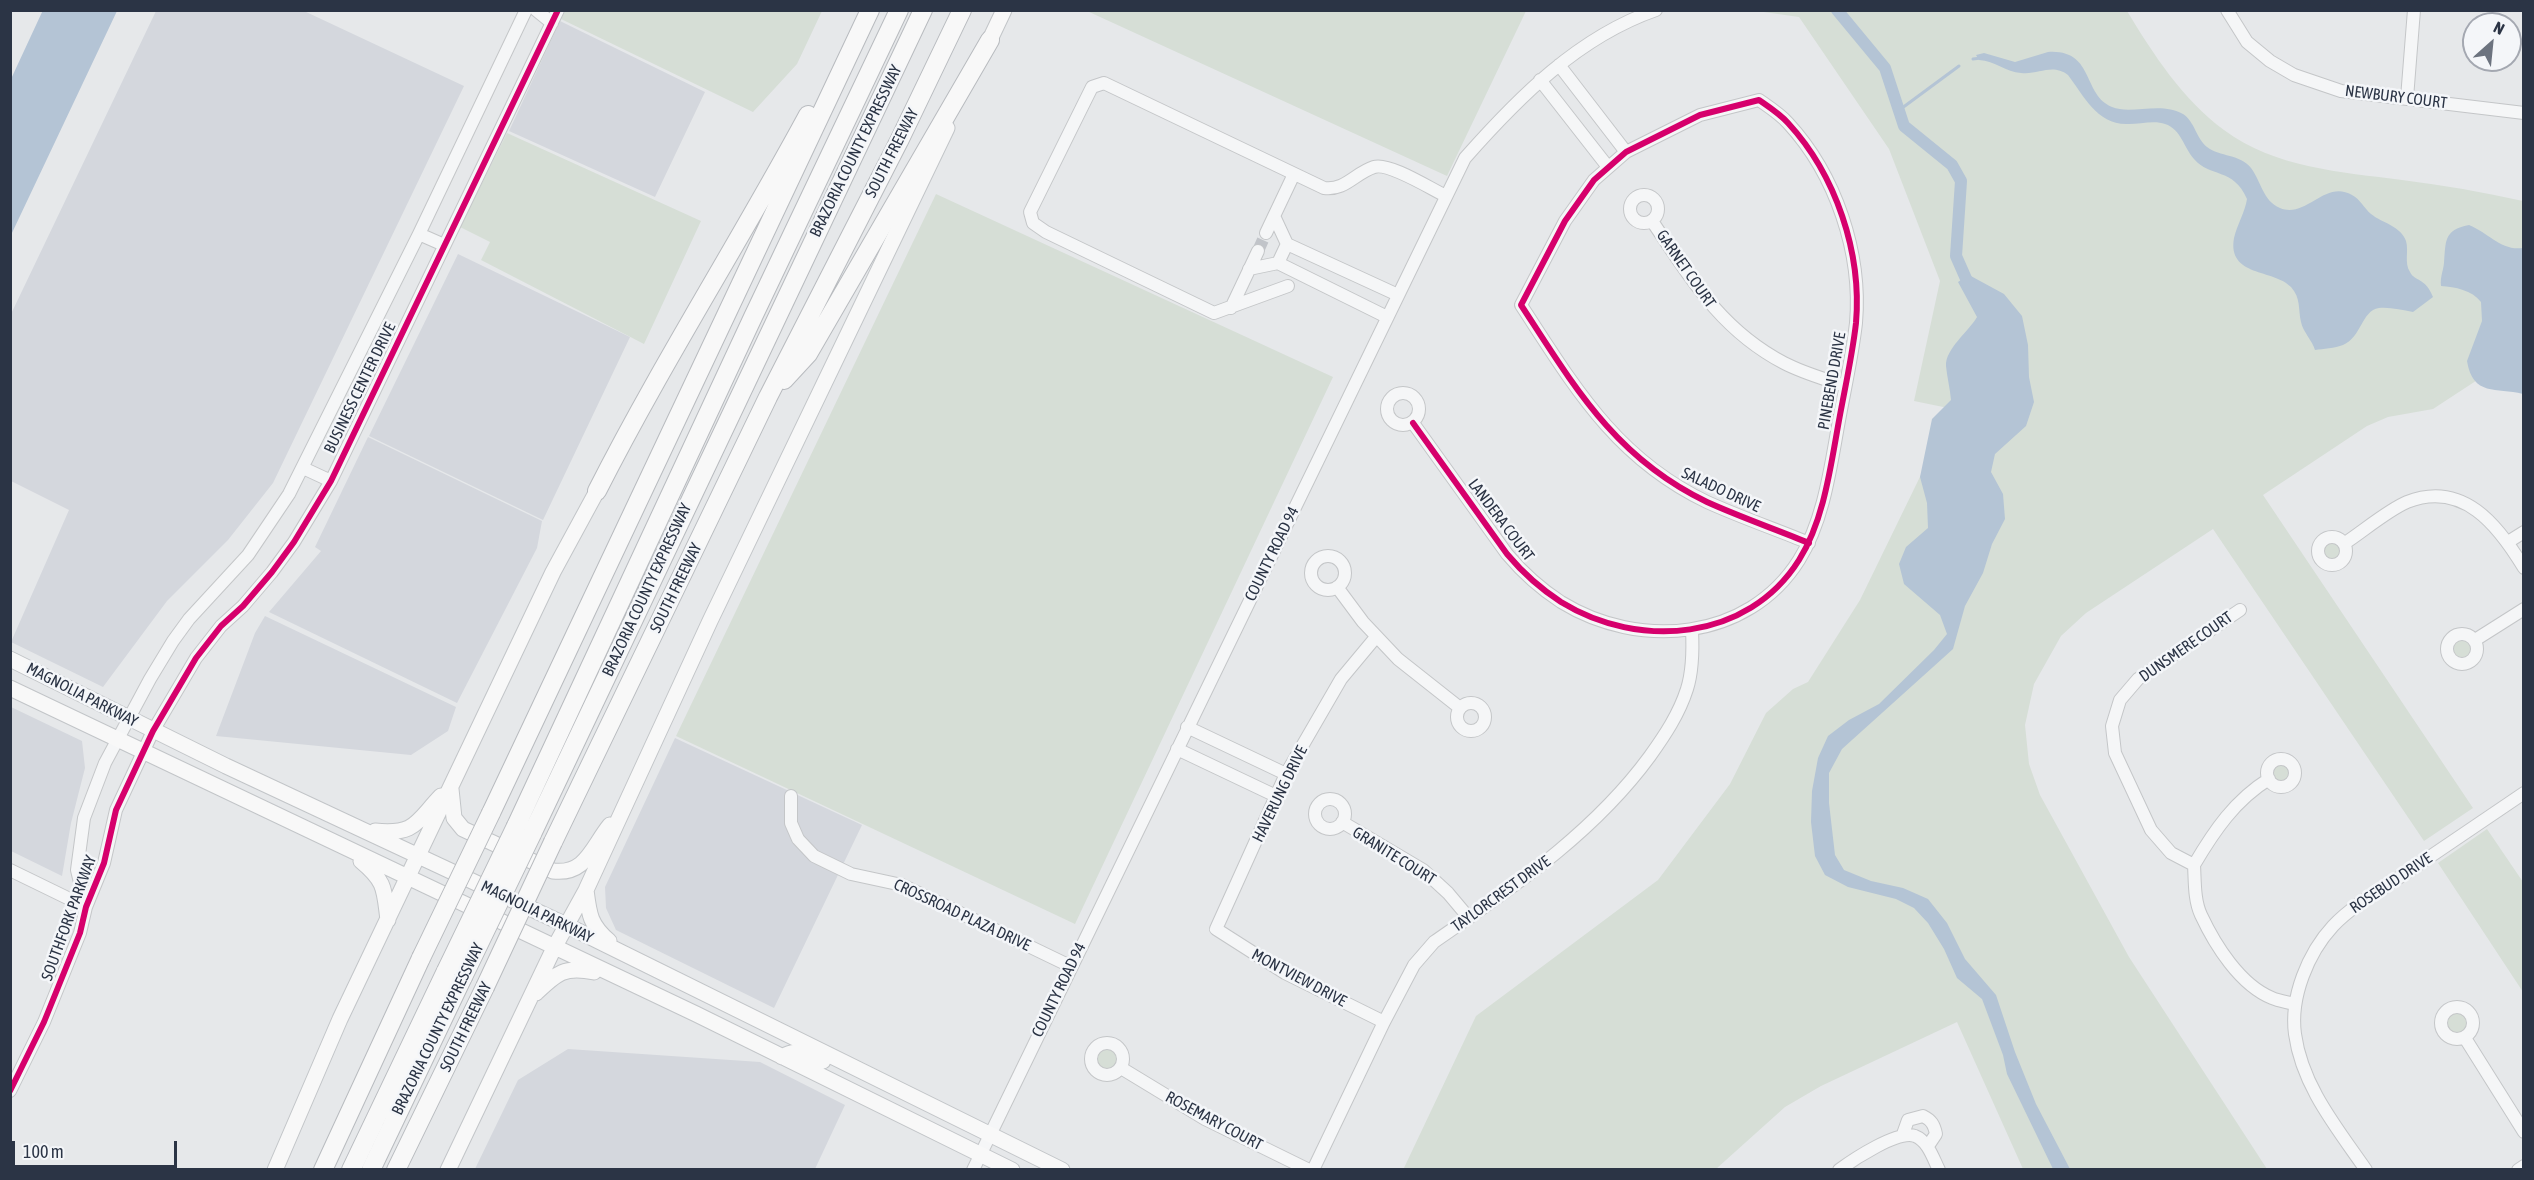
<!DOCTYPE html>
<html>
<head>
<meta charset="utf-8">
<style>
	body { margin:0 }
	#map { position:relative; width:2534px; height:1180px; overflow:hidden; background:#e6e8ea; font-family:"Asap Condensed",sans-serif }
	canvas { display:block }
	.frame { position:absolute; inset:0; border:12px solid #2b3445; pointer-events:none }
	.north { position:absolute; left:2462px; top:12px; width:60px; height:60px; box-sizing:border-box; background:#f4f6f9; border:2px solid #a4a8b1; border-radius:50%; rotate:27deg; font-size:16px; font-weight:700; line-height:24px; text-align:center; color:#2b3445 }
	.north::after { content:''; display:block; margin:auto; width:21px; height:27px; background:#6c737f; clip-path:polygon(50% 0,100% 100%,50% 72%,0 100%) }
	.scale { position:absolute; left:12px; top:1141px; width:165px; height:27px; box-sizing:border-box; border:3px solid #2b3445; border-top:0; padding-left:8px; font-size:18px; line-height:21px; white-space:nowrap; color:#2b3445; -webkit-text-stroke:4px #f4f6f9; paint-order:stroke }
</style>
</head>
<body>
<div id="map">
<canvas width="2534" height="1180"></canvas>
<div class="frame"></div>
<div class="north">N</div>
<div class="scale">100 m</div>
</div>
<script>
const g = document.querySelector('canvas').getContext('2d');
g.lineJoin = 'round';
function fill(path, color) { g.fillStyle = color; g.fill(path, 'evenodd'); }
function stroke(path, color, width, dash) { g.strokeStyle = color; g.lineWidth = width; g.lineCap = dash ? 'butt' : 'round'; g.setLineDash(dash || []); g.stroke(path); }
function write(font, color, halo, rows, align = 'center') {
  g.font = font + ' "Asap Condensed",sans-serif'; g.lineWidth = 5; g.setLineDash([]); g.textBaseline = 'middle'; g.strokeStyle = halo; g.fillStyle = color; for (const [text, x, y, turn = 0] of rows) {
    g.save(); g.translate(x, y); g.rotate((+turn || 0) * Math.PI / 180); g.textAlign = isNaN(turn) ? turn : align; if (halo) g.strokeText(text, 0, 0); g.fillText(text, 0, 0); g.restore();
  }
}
fill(new Path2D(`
	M156,11H304L464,86L273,483L228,540L167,601L103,687L11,642L69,510L11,481V314Z
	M560,21L705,92L655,197L509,131Z
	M458,254L630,337L543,520L369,436Z
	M368,437L542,521L537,548L457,703L269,612L321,551L315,547Z
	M265,616L456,707L448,731L411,755L216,736L255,633Z
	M11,707L82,741L85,768L71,823L62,876L11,851Z
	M675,738L862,825L774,1008L616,930L606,908L605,887Z
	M568,1049L760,1062L845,1105L815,1169H475L518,1080Z`), '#d4d7dd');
fill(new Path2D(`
	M565,11V10L822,11L797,64L753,112L561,19Z
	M1087,11H1526L1447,176Z
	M1757,11H2127C2153,54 2183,100 2224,130C2275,168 2341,172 2402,180C2443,185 2483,192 2523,201V359L2517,354L2433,409L2388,417L2367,426L2263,495L2473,808L2424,841L2213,529L2086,613L2061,636L2034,684L2025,725L2029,764L2040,795L2129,957L2267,1169H2023L1957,1022L1821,1086L1785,1107L1716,1169L1403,1170L1476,1016L1658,880L1730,784L1766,713L1793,689L1808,682L1860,600L1953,409L1914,401L1940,281L1889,149L1799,17Z
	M507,133L701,221L644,344L481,260L490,242L460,227Z
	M936,194L1333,377L1075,924L676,736Z
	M2318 550a14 14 0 1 1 28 0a14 14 0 1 1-28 0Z
	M2448 647a14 14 0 1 1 28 0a14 14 0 1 1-28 0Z
	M2265 772a14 14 0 1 1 28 0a14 14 0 1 1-28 0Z
	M2487,829L2523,882V992L2438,863Z
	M2444 1024a14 14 0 1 1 28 0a14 14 0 1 1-28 0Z
	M1092 1058a14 14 0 1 1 28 0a14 14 0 1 1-28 0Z`), '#d6ded6');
fill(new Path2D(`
	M43,10L117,11L11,235V79Z
	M2048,52C2095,49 2082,95 2112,107C2131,115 2161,101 2183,114C2195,122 2196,138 2207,147C2220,157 2240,154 2251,168C2261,181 2263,201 2280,208C2306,219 2325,179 2352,195C2360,199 2364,208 2371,214C2382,223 2401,226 2406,241C2409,251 2404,263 2410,272C2415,282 2425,277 2433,297L2413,312C2402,310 2390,307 2379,308C2361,311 2362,337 2343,345C2335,348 2323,349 2315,350C2312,340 2303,332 2301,322C2298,309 2301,298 2291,287C2274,269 2227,277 2234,238C2237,225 2245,212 2247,199C2233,167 2210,178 2194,159C2184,148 2181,129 2165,124C2155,120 2140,124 2129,124C2098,126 2084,96 2068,75C2052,63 2039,75 2021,73C2006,72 1995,61 1979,60L1976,55L1984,53L2015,62Z
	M2469,225C2489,233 2501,251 2523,248V394C2496,387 2473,397 2467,361L2482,321L2481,302C2472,290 2455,287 2441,286C2440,277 2443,272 2444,263C2446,242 2443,230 2469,225Z
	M1969,275L2004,294L2022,316L2028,345L2029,377L2034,402L2026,426L1995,454L1991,472L2003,494L2005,519L1992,544L1983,573L1965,606L1953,649L1842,749L1829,773V803L1835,855L1844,870L1871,881L1903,888L1928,899L1947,923L1965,959L1996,995L2015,1052L2036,1104L2070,1169H2053L2007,1074L2003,1055L1982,999L1957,978L1944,949L1928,923L1914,908L1896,899L1848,887L1825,875L1815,856L1811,822L1812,791L1818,758L1828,736L1849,720L1879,704L1934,650L1947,634L1940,615L1904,584L1899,564L1906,547L1928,528L1927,503L1920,477L1932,419L1951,400C1950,388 1947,377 1946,366C1945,349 1969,331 1977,317L1958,282Z`), '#b4c4d5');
stroke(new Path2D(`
	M1973,59L1981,58
	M1898,111L1959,66`), '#b4c4d5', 3);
stroke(new Path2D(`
	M1837,10L1885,68L1904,126L1952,165L1961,181L1956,256L1971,290`), '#b4c4d5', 12);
stroke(new Path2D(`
	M1258,251L1266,233`), '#c1c4c9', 12, [12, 6]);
const minor = new Path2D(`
	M536,10L552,23
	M2227,10L2247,42L2270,61L2294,75L2341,91L2524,113
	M1559,65L1626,152
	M1540,80L1608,167
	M2407,98L2414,10
	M1630 209a14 14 0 1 1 28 0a14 14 0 1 1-28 0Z
	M1274,216L1287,244L1278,263
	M1652,221C1691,279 1721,330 1784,363C1803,373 1825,379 1845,386
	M1266,233L1294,174
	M419,234L444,245
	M1287,244L1398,295
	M1249,269L1278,263L1387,317
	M1288,286L1214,313L1046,232L1033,223L1030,212L1092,87L1104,83L1324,188C1345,191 1355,173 1374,167C1389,162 1431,189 1446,196
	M1231,308L1258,251
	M1387 409a16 16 0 1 1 32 0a16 16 0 1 1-32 0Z
	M1413,423L1507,554C1523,573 1541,589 1561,602C1639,650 1748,641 1799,560C1823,522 1830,471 1838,426C1844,392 1852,358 1856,323C1862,253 1836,175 1788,123C1780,114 1769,107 1759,100L1700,115L1626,152L1594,180L1565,221L1521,305C1574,386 1615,458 1707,502C1740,517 1775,529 1809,543
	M303,468L331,481
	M2318 551a14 14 0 1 1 28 0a14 14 0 1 1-28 0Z
	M2508,542L2524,532
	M2345,543C2362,532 2388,510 2407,502C2463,480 2498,525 2524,568
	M1311 573a17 17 0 1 1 34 0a17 17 0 1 1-34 0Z
	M1337,587L1363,622L1398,659L1460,708
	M2447 649a15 15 0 1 1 30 0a15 15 0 1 1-30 0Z
	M1376,637L1341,679L1286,774L1216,929L1285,973L1384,1022
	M2475,640L2524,609
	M1457 717a14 14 0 1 1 28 0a14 14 0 1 1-28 0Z
	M1187,727L1286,774
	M1177,749L1276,796
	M2267 773a14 14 0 1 1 28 0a14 14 0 1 1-28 0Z
	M791,796V823L798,839L814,856L851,874L902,885L1070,966
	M1315 814a15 15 0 1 1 30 0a15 15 0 1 1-30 0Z
	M1342,822L1423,870L1448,893L1469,918
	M2194,865L2171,853L2151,830L2115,753L2112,726L2120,700L2138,679L2240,610
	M2194,865C2195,881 2194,900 2201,915C2215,945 2240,985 2272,998C2279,1001 2287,1002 2294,1004
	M2194,865C2214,831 2235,800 2269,779
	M10,870L86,907
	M86,907L77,870L84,818L105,763L150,679L173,641L189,619L248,555L289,494L419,234L526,10
	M2441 1023a16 16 0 1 1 32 0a16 16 0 1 1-32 0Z
	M2465,1038L2524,1132
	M1091 1059a16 16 0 1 1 32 0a16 16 0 1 1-32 0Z
	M1121,1068L1205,1119L1309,1170
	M10,1091L44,1022L80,933L86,907L104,863L116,810L153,731L196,658L221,626L243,606L272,572L294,542L331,481L558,10
	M1903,1134L1908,1120L1923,1116C1931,1120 1934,1124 1936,1134L1928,1146
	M973,1170L1465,158C1518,98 1578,37 1656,10
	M1313,1170L1384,1022L1414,965L1434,942C1513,887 1593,834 1650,756C1665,735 1679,714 1687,689C1693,670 1693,650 1692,630
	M1839,1170C1854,1159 1898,1130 1915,1136C1928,1141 1933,1158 1939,1170
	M2366,1170C2337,1128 2302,1086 2295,1034C2290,997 2308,953 2333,926C2353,905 2379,891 2403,875C2443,848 2483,821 2524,793
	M2518,1170L2524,1166`);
const major = new Path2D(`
	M985,50L1004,10
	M10,659L226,766L566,925L1062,1170
	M10,688L696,1014L1012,1170
	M451,789L454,818L463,829L553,871C586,875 592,847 610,825
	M375,831C416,835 416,822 441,796
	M361,861C386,882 384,889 388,920
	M586,890C589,914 590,925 609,941
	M536,993C557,973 564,966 594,972
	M782,1057C797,1047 808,1056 823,1061
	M275,1170L340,1019L553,572L597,491
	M448,1170L554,948L586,890L710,621L947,128`);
const highway = new Path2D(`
	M784,380L808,354L990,40
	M597,491C662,363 740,241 808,115
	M491,813L870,10
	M516,826L753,317L899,10
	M532,834L923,10
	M553,842L768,397L899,141L962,10
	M323,1170L421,958
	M351,1170L446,971
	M371,1170L463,977
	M396,1170L485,987`);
stroke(minor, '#c4c6c8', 14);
stroke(major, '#c2c5c8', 17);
stroke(highway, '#b8bbbf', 20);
stroke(minor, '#f5f6f7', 12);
stroke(major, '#f8f8f8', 15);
stroke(highway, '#f8f8f8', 18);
const highwayBridge = new Path2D(`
	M421,958L491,813
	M446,971L516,826
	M463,977L532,834
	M485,987L553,842`);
stroke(highwayBridge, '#b8bbbf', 20, []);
stroke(highwayBridge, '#f8f8f8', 18);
stroke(new Path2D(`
	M1413,423L1507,554C1523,573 1541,589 1561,602C1639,650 1748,641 1799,560C1823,522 1830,471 1838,426C1844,392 1852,358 1856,323C1862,253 1836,175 1788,123C1780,114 1769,107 1759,100L1700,115L1626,152L1594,180L1565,221L1521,305C1574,386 1615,458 1707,502C1740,517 1775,529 1809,543
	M10,1091L44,1022L80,933L86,907L104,863L116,810L153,731L196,658L221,626L243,606L272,572L294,542L331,481L558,10`), '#d6006c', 6);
write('16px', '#2b3445', '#f4f6f9', [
	["NEWBURY COURT",2396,97,7],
	["BRAZORIA COUNTY EXPRESSWAY",856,151,-64],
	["SOUTH FREEWAY",892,153,-63],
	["GARNET COURT",1686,269,55],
	["PINEBEND DRIVE",1832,381,-80],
	["BUSINESS CENTER DRIVE",360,388,-64],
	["SALADO DRIVE",1721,490,25],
	["LANDERA COURT",1501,520,53],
	["COUNTY ROAD 94",1272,554,-64],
	["SOUTH FREEWAY",676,588,-64],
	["BRAZORIA COUNTY EXPRESSWAY",647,590,-65],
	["DUNSMERE COURT",2186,647,-35],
	["MAGNOLIA PARKWAY",82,695,27],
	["HAVERUNG DRIVE",1280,794,-64],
	["GRANITE COURT",1394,856,32],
	["ROSEBUD DRIVE",2391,883,-34],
	["TAYLORCREST DRIVE",1501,894,-36],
	["MAGNOLIA PARKWAY",537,912,26],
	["CROSSROAD PLAZA DRIVE",962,915,25],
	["SOUTHFORK PARKWAY",69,918,-70],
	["MONTVIEW DRIVE",1299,978,28],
	["COUNTY ROAD 94",1059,990,-64],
	["SOUTH FREEWAY",466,1027,-64],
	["BRAZORIA COUNTY EXPRESSWAY",438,1029,-64],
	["ROSEMARY COURT",1214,1121,28]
]);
</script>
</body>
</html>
